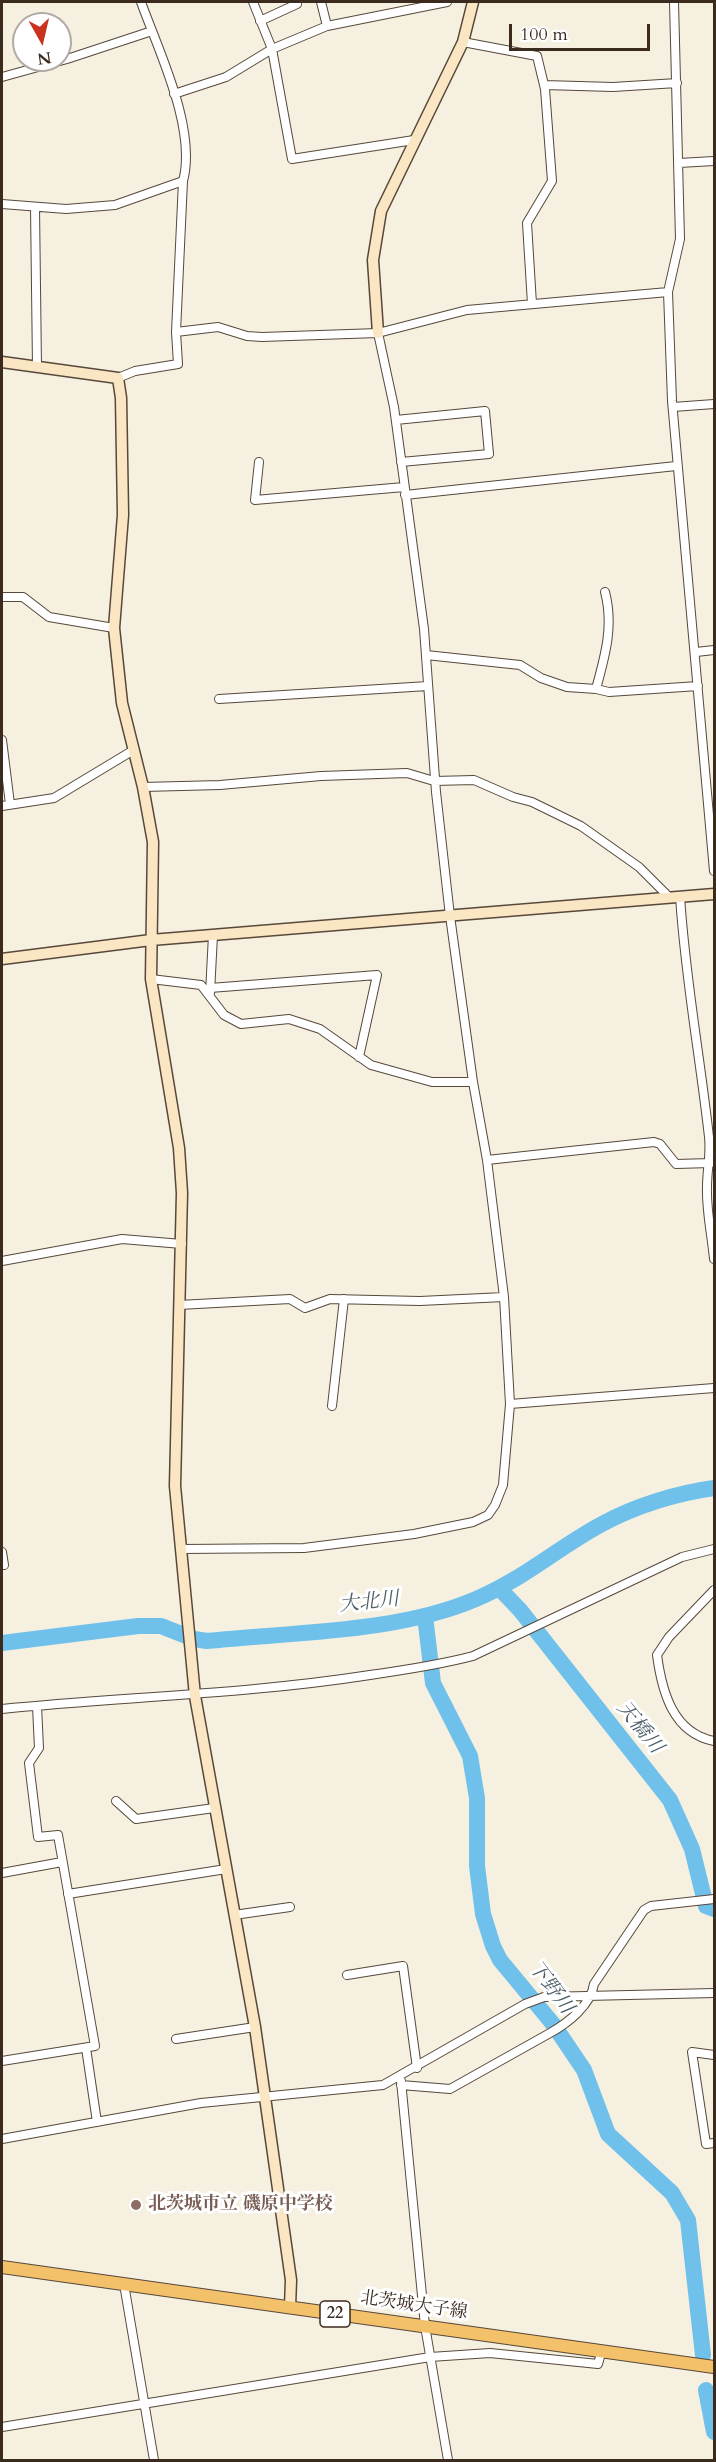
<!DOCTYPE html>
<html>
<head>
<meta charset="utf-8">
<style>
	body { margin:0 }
	#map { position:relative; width:716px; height:2462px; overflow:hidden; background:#f5f0df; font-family:Cardo,serif }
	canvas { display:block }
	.frame { position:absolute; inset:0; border:3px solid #3b2a1e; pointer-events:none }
	.north { position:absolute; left:12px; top:12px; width:60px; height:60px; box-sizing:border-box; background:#fff; border:2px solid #b1aaa5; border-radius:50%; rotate:172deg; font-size:16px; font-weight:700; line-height:24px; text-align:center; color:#3b2a1e }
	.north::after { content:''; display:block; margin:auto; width:21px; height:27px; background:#c8321e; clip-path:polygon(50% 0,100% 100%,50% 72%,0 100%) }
	.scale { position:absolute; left:509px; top:24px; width:141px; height:27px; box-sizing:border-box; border:3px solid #3b2a1e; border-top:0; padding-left:8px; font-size:18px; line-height:21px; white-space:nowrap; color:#3b2a1e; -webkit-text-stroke:4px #fff; paint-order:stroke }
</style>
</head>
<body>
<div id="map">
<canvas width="716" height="2462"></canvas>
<div class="frame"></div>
<div class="north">N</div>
<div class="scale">100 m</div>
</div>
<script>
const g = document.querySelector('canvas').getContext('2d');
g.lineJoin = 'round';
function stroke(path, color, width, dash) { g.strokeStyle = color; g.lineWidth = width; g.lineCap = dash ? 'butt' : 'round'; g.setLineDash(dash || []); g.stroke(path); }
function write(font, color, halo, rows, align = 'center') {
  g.font = font + ' Cardo,"Noto Serif JP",serif'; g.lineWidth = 6; g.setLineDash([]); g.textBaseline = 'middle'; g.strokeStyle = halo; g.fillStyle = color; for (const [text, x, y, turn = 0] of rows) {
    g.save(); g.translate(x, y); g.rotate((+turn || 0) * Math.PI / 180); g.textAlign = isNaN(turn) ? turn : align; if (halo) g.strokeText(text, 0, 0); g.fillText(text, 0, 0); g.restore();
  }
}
stroke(new Path2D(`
	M499,1588L520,1610L670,1800L692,1849L706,1906L714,1909
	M425,1616L433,1683L470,1756L477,1798V1866L483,1914L493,1946L500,1960L553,2024L584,2070L608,2134L672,2193L688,2220L703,2355
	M2,1643L138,1626H161L194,1639L207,1641C293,1632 397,1633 476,1599C522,1580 559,1547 602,1524C635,1506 677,1493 714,1488
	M706,2390L714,2432`), '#6fc0eb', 16);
const street = new Path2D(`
	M253,2L272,49L292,159L414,140
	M321,2L327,26
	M674,2L680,239L668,292L672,401L714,871
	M260,21L297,4
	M463,42L537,56L545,89L552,181L527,223L532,304
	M2,77L67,59L152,31
	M544,85L613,87L677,83
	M174,94L226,77L272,49L327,26L447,2
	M679,163L714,161
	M2,204L66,209L115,205L183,181
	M35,207L37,367
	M176,332L218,327L247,336L262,337L378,333L467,310L668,292
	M118,378L135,371L178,364L176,332L183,181C197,129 159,52 141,2
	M673,407L714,404
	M396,420L485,411L489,454L401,462
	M259,462L255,500L404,487
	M405,495L676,466
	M605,592C614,626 605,656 596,689L609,692L698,686
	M2,597H23L49,617L114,628
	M696,652L714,650
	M426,655L520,665L541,678L567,687L596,689
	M219,699L428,686
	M2,740L10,804
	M143,787L220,785L321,776L407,773L434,781L474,780L513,797L532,802L581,826L639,867L670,898
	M2,806L54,798L132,751
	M680,896C685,977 700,1056 709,1137C711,1155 707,1169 707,1187C706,1210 712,1236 714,1259
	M151,979L201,985L224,1015L241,1024L289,1019L320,1029L371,1065L432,1082H473
	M210,988L377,975L359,1057
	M210,993L213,935
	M487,1160L654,1142L660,1144L676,1164L711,1163
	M2,1261L122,1239L182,1244
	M179,1305L290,1299L305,1308L330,1299L420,1301L504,1297
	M510,1404L714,1388
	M332,1406L344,1299
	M182,1549L304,1548L414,1534L473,1522L488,1515L495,1505L503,1485L510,1404L504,1297L487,1160L473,1082L450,916L436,792L424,629L394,407L378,333
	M2,1552L4,1565
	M714,1590L669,1637L657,1655C662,1692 673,1733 714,1741
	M2,1709C124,1697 248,1694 370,1675C405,1670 439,1665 473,1656L682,1557L714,1549
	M116,1801L136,1819L214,1808
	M2,1873L62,1862
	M68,1894L226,1869
	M234,1915L290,1907
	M347,1975L403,1966L417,2068
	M176,2039L255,2027
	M86,2048L97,2122
	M714,2055L692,2052L706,2144L714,2143
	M2,2061L95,2046L58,1835L38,1837L29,1763L39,1748L37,1706
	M401,2081L425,2326L448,2460
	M401,2085L450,2089L550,2033C568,2023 591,2005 594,1984L644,1910L651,1906L714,1899
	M2,2139L201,2103L383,2085L525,2004L544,1997L714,1993
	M124,2284L154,2460
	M2,2427L430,2357L490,2353L598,2364L602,2350`);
const secondary = new Path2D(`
	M378,333L373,260L381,211L463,42L473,2
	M2,362L118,378L121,398L123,515L114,628L122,703L143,787L153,842L151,979L179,1148L182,1193L175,1486L195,1696L255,2027L291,2280L290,2307
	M2,959L151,940L714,894`);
const primary = new Path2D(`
	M2,2267L714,2367`);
stroke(street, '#57483b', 10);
stroke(secondary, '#57483b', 13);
stroke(primary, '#57483b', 14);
stroke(street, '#fff', 8);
stroke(secondary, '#fbe6c4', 10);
stroke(primary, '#f4c16b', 12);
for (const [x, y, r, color] of [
	[136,2205,6,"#8d6e63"]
]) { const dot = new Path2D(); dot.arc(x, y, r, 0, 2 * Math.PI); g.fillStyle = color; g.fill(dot); stroke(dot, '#fff', 2); }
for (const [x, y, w] of [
	[335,2314,30]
]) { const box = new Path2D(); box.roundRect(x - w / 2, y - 13, w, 26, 4.5); g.fillStyle = '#fff'; g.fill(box); stroke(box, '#3b2a1e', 1.5); }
write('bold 16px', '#3b2a1e', null, [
	["22",335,2314]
]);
write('bold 18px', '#785e54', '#fff', [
	["北茨城市立 磯原中学校",148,2205]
], 'left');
write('18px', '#3b2a1e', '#fff', [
	["北茨城大子線",414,2306,8]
]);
write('italic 20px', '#4d5e66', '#fff', [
	["大北川",369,1603,-6],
	["天橋川",639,1728,51],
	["下野川",550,1988,53]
]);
</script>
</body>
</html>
